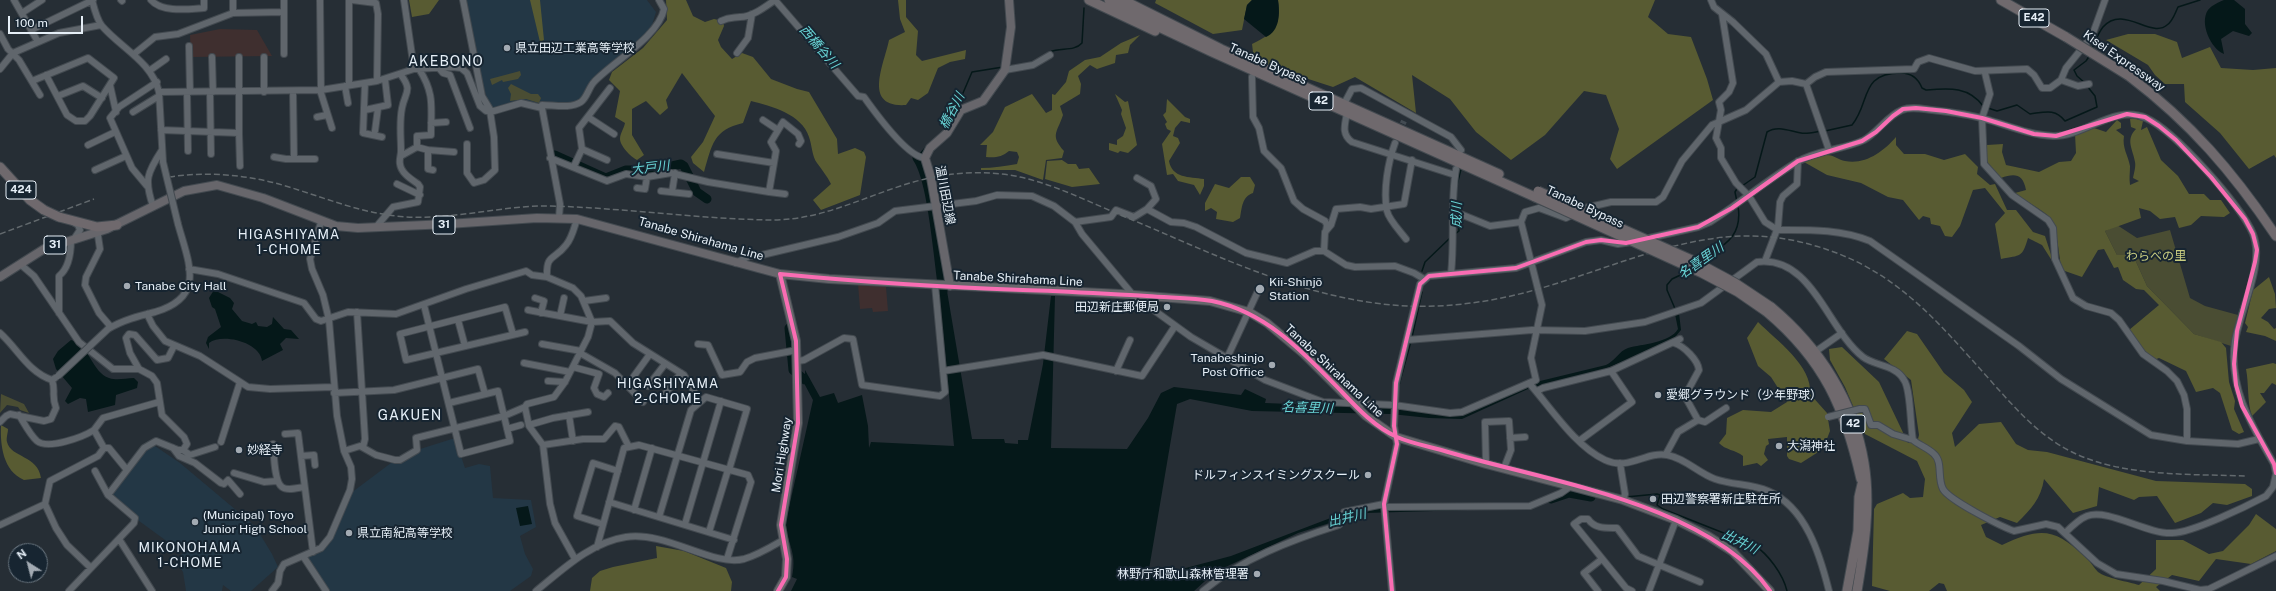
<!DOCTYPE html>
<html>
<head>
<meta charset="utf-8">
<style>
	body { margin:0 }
	#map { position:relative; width:2276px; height:591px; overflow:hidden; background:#262e35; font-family:"Public Sans",sans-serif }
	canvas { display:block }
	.north { position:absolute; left:8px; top:543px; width:40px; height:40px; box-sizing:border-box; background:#172531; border:1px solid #6a7680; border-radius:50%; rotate:324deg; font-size:11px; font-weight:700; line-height:16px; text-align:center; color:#e6eff7 }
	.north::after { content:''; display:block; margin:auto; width:14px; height:18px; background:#a3abb3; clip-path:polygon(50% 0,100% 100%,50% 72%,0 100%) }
	.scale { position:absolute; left:8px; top:16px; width:75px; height:18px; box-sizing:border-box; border:2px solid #e6eff7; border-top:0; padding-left:5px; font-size:12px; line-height:14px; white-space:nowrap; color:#e6eff7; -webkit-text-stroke:3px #172531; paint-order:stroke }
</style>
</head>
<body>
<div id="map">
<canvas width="2276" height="591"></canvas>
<div class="north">N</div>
<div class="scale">100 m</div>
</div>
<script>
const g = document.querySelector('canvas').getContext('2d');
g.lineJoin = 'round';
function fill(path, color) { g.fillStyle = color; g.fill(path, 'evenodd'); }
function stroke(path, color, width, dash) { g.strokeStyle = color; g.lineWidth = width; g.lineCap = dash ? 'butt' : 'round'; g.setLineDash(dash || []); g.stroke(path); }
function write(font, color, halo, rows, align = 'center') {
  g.font = font + ' "Public Sans","Noto Sans JP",sans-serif'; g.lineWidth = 4; g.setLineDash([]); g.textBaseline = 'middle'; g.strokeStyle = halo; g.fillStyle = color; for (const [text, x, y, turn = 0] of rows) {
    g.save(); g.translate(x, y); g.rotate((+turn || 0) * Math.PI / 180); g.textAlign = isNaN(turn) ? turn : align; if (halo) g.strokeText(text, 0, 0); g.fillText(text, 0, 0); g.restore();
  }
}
fill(new Path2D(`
	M220,29L257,30L272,56L191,57L190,35Z
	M858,284L883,285L886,287L888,311L873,312L872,308L860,309Z`), '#3f2f2f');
fill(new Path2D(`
	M464,0H647L656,12L652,25L642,39L607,69L582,101L571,106L528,103L494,111L488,101L479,74Z
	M455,438L465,468L479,464L490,466L493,498L531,500L536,527L520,536L525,554L533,569L531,576L510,591H329L306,558L322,550L330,543L351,493L395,460L417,450Z
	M155,446L180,463L255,526L272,554L278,567L251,591H231L223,585L222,591H186L183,572L175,560L183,553L135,518L108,495L145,451Z`), '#233745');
fill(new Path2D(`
	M520,71L521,75L518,79L503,82L502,80L492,85L490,79Z
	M511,84L531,94H538L541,98L539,103L526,99L510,101L511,94L508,88Z
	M2117,225L2137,238L2170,230L2190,298L2205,306L2238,315L2231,346L2194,334L2147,286L2133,255H2117L2105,231Z
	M1,394L24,404L29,413L20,410L18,407L7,405L0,413Z`), '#4a4d33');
fill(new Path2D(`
	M409,0H439L429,14L412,17Z
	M530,0H540L544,40L540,42Z
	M666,0H686L693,16L705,22L714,19L723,21L724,26L718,40L721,47L732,59L742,53L753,57L771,79L797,89L809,92L837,139L838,154L855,148L864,152L866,157L860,195L821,210L813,200L831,184C827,176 822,170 817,163C812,157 812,145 809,137C802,114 771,106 751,101L743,123C713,130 712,145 704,172L693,163L691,157L703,142L715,116L682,73L666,100L668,108L660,115L646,101L632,109V135L644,155L637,160C631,157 620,146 620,139C620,134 624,128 625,123L615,117L620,91L609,80L612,72L643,48L667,20Z
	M898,0H906V17L918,31L916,55L922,61L966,50L965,59L950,62L938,68L928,93L918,100L911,98L906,105C862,108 884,65 889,40L905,32L900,19Z
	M1156,0H1252L1247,5L1242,30L1213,34L1155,3Z
	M1278,0H1655L1648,17L1668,34L1691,37L1707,79L1713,100L1617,169L1610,159L1619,129L1606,95L1584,91L1545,135L1511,160L1476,132L1450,99L1412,75L1416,113L1355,77L1333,87L1262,64L1253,52L1252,44C1275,33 1281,26 1278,0Z
	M2128,34H2155L2177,42L2182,58L2210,47L2221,68L2253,70L2276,68V158L2274,155L2249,169L2220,133L2185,102L2184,84H2165L2155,75L2148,65L2106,40Z
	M1140,35L1130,45L1128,53L1116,55L1115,63L1097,69L1090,65L1078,76L1081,84L1080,94L1060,106L1063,115C1057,133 1050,135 1064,151L1062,158L1046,160L1043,180L1015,170H981V168C993,168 1005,166 1017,164L1019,157L1017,152L1009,151C1002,157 995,158 986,157L987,145H980L993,132L1005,107L1032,94L1046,113L1052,110V94L1055,95L1066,82L1069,71L1085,60L1100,57L1121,43Z
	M1115,94L1125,102L1128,101L1137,145L1128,153L1120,151L1118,153L1109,150V143L1117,145V140L1123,136L1126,128L1121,114L1122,110Z
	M1167,99L1185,117L1190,119V123L1181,121L1175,128L1173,136L1178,138L1180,143L1169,161C1172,178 1189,177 1204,179V186L1200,195L1194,185L1178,181L1173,174L1167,175L1162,144L1171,131L1167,129L1165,124L1167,122L1163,115L1166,112Z
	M2133,118L2143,121L2141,130L2147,127L2161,160L2178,176L2189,194H2204L2210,200H2221L2230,213L2224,217L2201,216L2191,225L2179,228L2175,217L2160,219L2150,211L2139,208L2141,218L2105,231L2117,255H2133L2147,286L2194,334L2221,342L2226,348L2229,382L2235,401L2234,409L2244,432L2239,434L2232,430L2220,393L2213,388L2196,392L2186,371L2159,358L2154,360L2145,353L2129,330L2159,305L2144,290L2136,289L2123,280L2118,267L2114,268L2104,249L2098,250L2082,277L2062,270C2058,254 2058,223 2046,214C2036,206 2025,201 2015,193L2026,190C2023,174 2015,173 2001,178L1987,162V145L2003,144L2002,152L2006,165L2039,172L2059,162L2071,161L2076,153L2075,134L2094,128L2106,132L2117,120L2121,123V128L2116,130L2124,136C2122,148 2128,155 2130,166C2130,173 2129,178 2130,185L2139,181L2133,178C2134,173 2136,166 2135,162C2133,149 2125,140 2136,129L2131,127L2130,119Z
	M1896,137V145L1904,154H1925L1944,160L1965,154L1978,167L1977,174L1990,185L1995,184L2007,210H2016L2033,232L2045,236L2054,264L2042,245L2028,238C2022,258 2021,255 2001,259L1995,224L2005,213L1985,188L1973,190L1960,226L1952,237L1945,236L1940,226L1931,224L1930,218L1923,216L1919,220L1903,200L1888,197L1861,183L1827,175L1804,162C1811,160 1821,154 1827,155C1834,155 1839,160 1845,161C1865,165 1883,152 1896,137Z
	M1062,160L1068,164H1076L1079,169L1089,168L1100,184L1072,187L1045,179L1047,161Z
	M1241,177H1250L1255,185L1253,193C1242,197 1242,207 1240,218L1233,222L1216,219L1217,212L1211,208L1205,211V203L1215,184L1229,188Z
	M2269,277L2275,294L2276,308L2269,309L2261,318L2268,322L2274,329L2276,328V341L2265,336L2246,332L2248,327L2245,323L2253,290Z
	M1758,322C1776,340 1813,366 1810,394L1827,413L1830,431L1823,449L1801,463L1789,459L1787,456V437L1768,439L1769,444L1766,446L1764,454L1768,460L1761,466L1757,463L1743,466V456C1736,450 1725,450 1719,443L1726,434L1727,418L1743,410L1771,412L1787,402L1771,377L1758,366L1747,338Z
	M1907,331L1917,334L1944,373L1964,390L1972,402L1952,433L1955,447L1979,424L2001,422L2016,444L2028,450L2047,452L2156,481L2245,484L2252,489V496L2227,505L2213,503L2201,513L2175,523L2157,496L2139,497L2134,500L2099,487L2097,506L2073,513L2044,479C2041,499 2031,509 2017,523L2000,517L1981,525L1986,537L2002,545C2041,527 2055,528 2086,558C2091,562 2094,568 2098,572C2106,578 2129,582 2139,585L2156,569V540H2183L2209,554L2223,551L2249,525L2256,514L2276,529V551L2251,564L2216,559L2199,581L2172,575L2156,587L2160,591H1947L1944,584L1939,583L1929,591H1890L1872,586L1874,509L1877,504L1903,493L1910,498L1923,497L1925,479L1917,461L1865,434L1845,387L1830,360L1829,349L1842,347L1879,382L1908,443H1917L1919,435L1911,380L1884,359Z
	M2273,363L2276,364V385L2272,383L2264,393H2260L2266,402L2252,416C2247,403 2249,384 2246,369Z
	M1,425L8,429C8,433 6,438 7,442C11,458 38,455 41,478L24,480C3,471 0,445 1,425Z
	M656,546L684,551L726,568L732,582L731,591H590L592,578L600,571L613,567L657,558Z`), '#585b32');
fill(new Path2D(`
	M1252,0H1278C1280,13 1280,31 1266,37L1244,19L1247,5Z
	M2224,0H2234L2245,9V24L2252,33L2249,36L2233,31L2221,39L2224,54C2211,49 2199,23 2208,10C2212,5 2219,2 2224,0Z
	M214,290L230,298L234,303L232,309L242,321L252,324L256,322L258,326L267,327L272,324L273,317L284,329L291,330L299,339L286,338L280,344L283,350L262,361C260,342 222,333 209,343V349L206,343L208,337L221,327L215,309L212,307L209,298Z
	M939,291H947L972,439H1004L1005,443L1018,444V440H1028L1043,364L1051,296H1055L1051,448L1127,449L1148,418L1161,393L1174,387L1241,395L1245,389L1266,399L1265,403L1389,408L1456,415L1536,382L1606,365C1615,361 1619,351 1628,348C1642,344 1670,343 1678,329L1675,314L1679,313L1681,330L1670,343L1602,370L1528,389L1462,419L1429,418L1391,414L1252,411L1190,399L1177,404L1148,575L1182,569L1231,556L1341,514L1377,508L1503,507L1502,509L1366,513L1339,520L1298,533L1215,572L1194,591H791L797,579L792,577C798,550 785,542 786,521L813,400L805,385V370L820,397L834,393L838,403L862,395L868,426L869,448L871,442L954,446Z
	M71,340C90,346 92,372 109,378C118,381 125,378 134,378L138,382L137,388L116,395L115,405L88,412L86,399L80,398L68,404L65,401L72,388L56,369L53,359L58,351Z
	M528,506L532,524L520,526L516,508Z`), '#051819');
stroke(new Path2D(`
	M779,0L847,79
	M2092,49C2095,42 2098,33 2103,27C2123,4 2151,39 2167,25C2173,21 2175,13 2178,7L2200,0
	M1050,52C1060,47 1074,52 1082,43L1084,8
	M2085,83L2077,76L2074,70L2086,61L2090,55
	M1988,108L1997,111L2017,105L2030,114C2045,112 2055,108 2065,121L2097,107L2095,96L2087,86
	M954,114L972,72L1003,67
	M1825,131L1852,125C1871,102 1859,73 1901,73C1912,73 1918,78 1922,88L1926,90C1949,88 1969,86 1984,107
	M919,155L927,146
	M1457,185L1461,169
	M1742,186L1755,177L1767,132C1778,125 1789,131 1801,133C1807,134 1815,132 1821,131
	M1456,192L1457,210
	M1737,202L1735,192L1738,187
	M1455,234L1459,231L1458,214
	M1701,261C1724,245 1743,237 1738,206
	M1422,271L1425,262L1450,238
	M1676,311L1667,290V285L1672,279L1689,271
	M1412,337L1422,292
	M1399,385L1411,341
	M1626,497L1657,494L1660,495L1657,505L1663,509L1754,545C1768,554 1783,574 1787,591`), '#051819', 1.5);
stroke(new Path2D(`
	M555,155L606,178L626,170H654L681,164L684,166L697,192L707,199
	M917,158C933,181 938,260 943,291
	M789,328L793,370L805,380
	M1551,499L1569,493L1591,497`), '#051819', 9);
stroke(new Path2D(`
	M1399,132L1404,121`), '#434b52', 6, [6, 3]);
const minor = new Path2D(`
	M14,0L38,42
	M92,0C94,8 97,20 102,26C121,48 152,62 159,92L163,162
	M121,0L122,1
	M151,0C162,13 189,9 204,8V0
	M284,0V54
	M320,0L321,90
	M349,0V85
	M352,0L376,3L378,14L377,81
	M404,0L414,69
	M463,0L482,96L491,111
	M775,0L858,96L864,97C874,111 907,157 925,158
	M1711,0L1714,7L1733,22L1766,54L1779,82
	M22,13L42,0
	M233,13L284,12
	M1722,14L1733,83L1729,92L1719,102L1721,110L1716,138L1721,148V158L1736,183L1749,196L1765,222L1776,229
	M721,21C729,17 732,18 740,17C752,17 765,7 775,0
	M31,30L93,0
	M0,34L8,49L19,60L40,95
	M189,46L190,92
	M737,53L748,38L752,14
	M134,54L155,37L178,34L233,13V0
	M212,57L213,92
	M438,67L443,73L450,75L470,128
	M0,69L13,53L59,33L101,25
	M1005,70L1033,65L1050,55
	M149,71L166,59
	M1985,73L1990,94L1982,118L1984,164L2012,195L2048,220L2053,228L2055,259L2073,298L2086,306L2111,313L2119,320L2143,354L2167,371L2177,381L2184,395L2187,409V441
	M1252,77L1253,117L1259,128L1264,151L1281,168L1294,201L1303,209L1325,221L1327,225L1326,231
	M2061,80L2078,86L2089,84
	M32,81L88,58L114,78L90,116L85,121H76L67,115L46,75
	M365,83L363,133L382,137
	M1806,84L1815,77L1826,72L1914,69L1918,62L1929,58L1975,71L2027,69L2034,75L2042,88H2050L2061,80L2066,68L2092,36L2105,0
	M110,85L116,112
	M345,86L348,103
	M320,90L332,128
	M293,91L294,159
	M159,92L321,90L377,81L414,69L453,67L461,68L467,73L480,106L486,111H494L521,103L542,108L560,204L559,218
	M187,92L188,151
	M210,92L211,154
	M264,92V57
	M58,96L83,86L102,98
	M1344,104L1352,89L1361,88L1451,137L1461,150
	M542,105C554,105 570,109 581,102C587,98 589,87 594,82C613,62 659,36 664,9L659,0
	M365,110L388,105L385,79
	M133,112L159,96
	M1347,113C1345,124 1341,134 1352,142L1455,175
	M317,117L327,115
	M588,117L614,134
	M763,120L778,130
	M431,123L446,122
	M161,130L239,133V57
	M375,131L378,108
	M239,133L240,166
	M1395,143C1388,162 1383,191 1387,211C1389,220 1400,231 1406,239
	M467,144V173L474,183L484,180L495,170L494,137L490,111
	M88,145L115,132
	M417,147V136L431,135C431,107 435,94 419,69
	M582,149L607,160
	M428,150V169L433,170
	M401,156L417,147L428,150L454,152
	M274,157L286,159H315
	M550,158L607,181L626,174L647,177L671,173L708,182L769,192L774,163L717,154
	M774,163L776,151L771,142L783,122L798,134L801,141L799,144
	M574,166L582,149L579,128L610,88
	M95,170L126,156
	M397,184L420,195
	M147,186L132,168L110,118L119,107L157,82
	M637,188L645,189L647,177
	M661,191L689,194
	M672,192L675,173
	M769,192L785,194
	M153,206C144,180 147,173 162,150
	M1147,209L1171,222L1184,223L1196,227L1246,253L1287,263L1315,251H1324L1346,265L1355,267L1395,266L1414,273L1424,279
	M1453,211L1490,226L1521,222
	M73,222L78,225L80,230L74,239
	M1075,222L1111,217L1116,210L1134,217L1147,209L1156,199L1151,186L1137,178
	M376,227L393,207L418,202L420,187L418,184C411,179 401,173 400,164C399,160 401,155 401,151C401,137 399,123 402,108C405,92 413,91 401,75
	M97,229L100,249L86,277L85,285L99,313L111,327
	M1777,230C1809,230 1840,229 1870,241L2019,346L2061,379L2151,435L2187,441L2238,444L2259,439
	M1645,239L1698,227L1710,222C1740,203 1767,180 1797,162C1817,150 1843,150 1864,140C1878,132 1887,116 1902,110C1911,106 1923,109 1932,110C1950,112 1968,114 1985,119C2007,125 2029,135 2053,136C2084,137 2114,104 2146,118C2174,130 2242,206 2253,234C2265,264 2240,310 2235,341C2228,388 2252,426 2274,464L2276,473
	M1324,251L1325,232L1331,225L1336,209L1360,207L1371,209L1404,204L1412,160
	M1765,261L1778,227L1780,202L1783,196L1797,184L1798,161
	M736,263L749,256L762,255L838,237L878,223L895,211L976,201L997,195L1032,196L1054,206L1075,222L1082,234L1133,295L1191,337L1265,380L1323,402L1394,405L1450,413L1462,412L1536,380L1531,358L1542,305L1521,222L1525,212L1539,208L1566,218L1585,208L1611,202H1656L1663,197L1682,161L1712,125L1746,110L1779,82L1792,81L1806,84L1829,150
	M20,264L34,276L79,342L113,369H139L152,376L157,383L162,415L184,437L187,444L183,450H178L156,441L144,448L108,495L135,518L134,523L69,591
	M189,269L218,274L304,303L316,319L321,321L348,312L396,314L466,289L526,271L532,275L547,277L573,288L581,296L592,322L588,337L565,382L554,397L527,404L525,407L504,416L416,438L417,450L400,460H395L376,455L360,446L344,451
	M1451,274C1455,238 1450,204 1456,169
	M547,277C546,253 554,261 566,245C572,238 574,228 577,219
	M535,298L544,301L541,313
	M584,301L606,298
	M424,305L461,454L510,441L498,391L449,403
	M528,310L592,322L610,321L633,343L684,375L695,393
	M357,312L365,439L363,447
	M59,313V276C69,268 71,253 71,240
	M147,314L153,326L165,341L200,356L248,387L270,389L333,387
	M560,316L564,298
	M458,320L465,346
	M108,329C123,320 139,316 155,312C206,297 189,264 178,224
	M0,333C18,349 28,372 52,380L55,378
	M513,334L505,307L400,334L406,360L525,332
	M1407,340L1532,330L1585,331L1645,322L1701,303L1757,262C1812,255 1827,329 1863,357C1875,366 1896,365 1904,380C1911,390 1910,425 1913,440C1919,445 1928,448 1934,454C1943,462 1937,478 1943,489C1949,500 2000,526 2014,531L2046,524L2058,527L2097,563L2116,574L2163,581L2200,590L2209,589L2276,556
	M1674,343C1684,346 1698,360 1699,370L1686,394L1687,400L1698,420
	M542,344L581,351
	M698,344L708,345L722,375L740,372L747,362L755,358L797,350
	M580,353L615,373L643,402
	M1812,354L1842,333
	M1227,358L1258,291
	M798,361L804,360L844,338L853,339L862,385L940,396L945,392L935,285
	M524,363L570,372
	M573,367L599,374L594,388L597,394L604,397L608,393
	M139,369L130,353L126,338L129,334L135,335L157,360L168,358L174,346
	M943,371L1043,355L1142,376L1175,326
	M1116,371L1130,340
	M634,376L650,354
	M548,381L565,382
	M1529,383C1551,408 1575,446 1605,460C1629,471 1646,451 1667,455C1685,458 1698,473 1715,479C1732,485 1752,484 1768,491C1806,507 1820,555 1829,591
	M648,386L665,364
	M1537,391L1543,388L1611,371L1680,339
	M334,393L394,390L478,369L485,394
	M661,399L681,373
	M525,407L529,426L543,445L550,504L555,523L575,559
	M1860,409H1865L1871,425H1878L1893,434L1913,440
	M19,415C24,423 30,435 37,441C48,450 83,437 94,430
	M569,415L573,441
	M0,422L6,416L10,414L44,421L51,419L56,408C51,395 56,391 52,380
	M529,425L553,418L588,412
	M507,429L521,425
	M285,434L298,433L313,552
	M1510,438L1525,437
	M1579,441L1632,402L1611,371
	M221,442L240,382
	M273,444C274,453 274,482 282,487C287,491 297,488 304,487
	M543,445L583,439H604L615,426L619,427L629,447
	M173,448L179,456L195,463L221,483L224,484L228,480L240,494
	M183,450L190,455L215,447
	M1666,454L1678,432L1698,420L1705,422L1726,408
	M301,456L314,455L315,465
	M1620,463L1625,494L1623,500
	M1486,464L1485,422L1509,421L1511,450L1504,468
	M127,470L109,448H104L94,430L103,418L159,402
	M95,471L108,495
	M234,473L264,482L277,481
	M609,502L734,540
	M1385,507L1530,506L1561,493L1571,486
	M634,510L652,448
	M659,517L691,410L706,397L747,409L729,470
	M602,524L577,516L593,463L618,471
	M685,524L721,401
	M0,525L45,504
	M709,532L728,470
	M2065,533C2071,527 2079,519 2087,516C2108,508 2146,534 2172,533C2192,533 2247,506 2266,496L2273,487L2276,474
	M119,539L152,591
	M597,547L624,448L639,445L748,475L751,482L727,559
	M303,556L326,591
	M91,568L67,545L56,528L45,504L50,481L98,456L104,448
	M272,591L278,583L280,571L284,564L321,548L330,537L350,490L352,479L351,467L344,451L337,416L329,320L323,295L312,269L310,259L321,222
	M536,591C562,570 591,542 626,537C667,531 712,567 744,559C758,555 771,547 783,540
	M1203,591C1241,559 1292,540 1339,525L1342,522L1344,512L1384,504
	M1392,591L1384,504L1397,444L1394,426L1396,383L1420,284L1429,276L1516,268L1586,242L1601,240L1618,244L1632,242
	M1598,591L1584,573L1602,559
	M1632,591L1626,588L1574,524L1581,519H1588C1595,529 1605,528 1617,528L1638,556L1700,582
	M1649,591L1676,520`);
const major = new Path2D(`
	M0,277L44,249L107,229L184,191L217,185L263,198L336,226L358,228L448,224L537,218L577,219L780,274L829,279L1121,294L1210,301L1249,312L1267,323L1304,354L1366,416L1396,437L1486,464L1623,500L1676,520L1708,536L1733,552L1770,591
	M950,286L931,178L925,158L930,148L947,133L961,110L983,101L1005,70L1011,27L1009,0
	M778,591L786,577L787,559L781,525L798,423L796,341L780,274`);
const highway = new Path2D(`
	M1089,0L1155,31
	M1109,0L1161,28L1212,52L1535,197
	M1123,0L1221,49L1499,174
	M2001,0L2066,37
	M2129,76C2191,123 2233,172 2276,236
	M0,167L30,200L44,210
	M59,217L97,227L117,225
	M1771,307C1819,347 1854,401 1864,463C1871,505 1864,550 1857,591
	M1767,312C1824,360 1845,408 1861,479
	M1847,591L1858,531L1859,497L1862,484`);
stroke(minor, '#434a50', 8);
stroke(major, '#434a50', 10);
stroke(highway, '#434a50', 11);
stroke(minor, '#60666c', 6);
stroke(major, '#67666b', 8);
stroke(highway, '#6f696d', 9);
stroke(new Path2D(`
	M169,177C210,171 250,175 289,187C325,198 359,212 396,216C448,222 499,205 551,206C624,208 698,219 772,220C826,220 870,193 921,180C952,172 988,170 1020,177C1056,185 1089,202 1123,216C1215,254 1305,301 1407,306C1450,308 1497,301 1538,289C1623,265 1706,221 1796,241C1888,261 1930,313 1990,380C2015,408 2038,435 2072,452C2122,477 2192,474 2247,476
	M0,234L94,199`), '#62696d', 1.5, [6, 3]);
const minorBridge = new Path2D(`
	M163,162L178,224
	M58,376L108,329
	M1828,417L1860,409`);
const highwayBridge = new Path2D(`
	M2066,37L2129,76
	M1538,191L1694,261L1735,283L1771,307
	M1535,197L1702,273L1738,292L1767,312
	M44,210L59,217`);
stroke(minorBridge, '#434a50', 8, []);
stroke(highwayBridge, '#434a50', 11, []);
stroke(minorBridge, '#60666c', 6);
stroke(highwayBridge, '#6f696d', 9);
stroke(new Path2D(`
	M778,591L786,577L787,559L781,525L798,423L796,341L780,274C861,282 942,287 1023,290C1064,291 1106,294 1147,296C1169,298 1191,297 1212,301C1267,312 1305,354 1342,392C1358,409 1375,427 1397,437C1413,444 1432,447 1448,452C1546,481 1710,504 1770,591
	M1392,591L1384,504L1397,444L1394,426L1396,383L1420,284L1429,276L1516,268L1586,242L1601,240L1626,243L1698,227L1732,208L1798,161L1862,141L1876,132L1893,116L1903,109L1916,108L1946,111L1982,118L2034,134L2056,136L2127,114L2145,117L2159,126L2176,140L2211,177L2245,219L2253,234L2257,250L2255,262L2237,331L2234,364L2236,385L2242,406L2274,464L2276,473`), '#f96db3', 4);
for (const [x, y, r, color] of [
	[507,48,4,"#a3abb3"],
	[127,286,4,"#a3abb3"],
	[1260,289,5,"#a3abb3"],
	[1167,307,4,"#a3abb3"],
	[1272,365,4,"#a3abb3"],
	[1658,395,4,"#a3abb3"],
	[1779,446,4,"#a3abb3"],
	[239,450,4,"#a3abb3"],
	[1368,475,4,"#a3abb3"],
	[1653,499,4,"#a3abb3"],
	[195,522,4,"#a3abb3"],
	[349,533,4,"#a3abb3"],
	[1257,574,4,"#a3abb3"]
]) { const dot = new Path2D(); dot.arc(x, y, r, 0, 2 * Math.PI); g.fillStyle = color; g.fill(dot); stroke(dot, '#172531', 1.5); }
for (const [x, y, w] of [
	[2034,18,30],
	[1321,101,24],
	[21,190,30],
	[444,225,22],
	[55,245,22],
	[1853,424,24]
]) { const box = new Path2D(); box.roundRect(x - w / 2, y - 9, w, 18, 3); g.fillStyle = '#172531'; g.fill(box); stroke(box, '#e6eff7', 1); }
write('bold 11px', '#e6eff7', null, [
	["E42",2034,18],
	["42",1321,101],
	["424",21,190],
	["31",444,225],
	["31",55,245],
	["42",1853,424]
]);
write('12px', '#e6eff7', '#172531', [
	["県立田辺工業高等学校",515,48],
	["Kii-Shinjō",1269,282],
	["Station",1269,296],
	["Tanabe City Hall",135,286],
	["田辺新庄郵便局",1159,307,"right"],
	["Tanabeshinjo",1264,358,"right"],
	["Post Office",1264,372,"right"],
	["愛郷グラウンド（少年野球）",1666,395],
	["大潟神社",1787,446],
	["妙経寺",247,450],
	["ドルフィンスイミングスクール",1360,475,"right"],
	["田辺警察署新庄駐在所",1661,499],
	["(Municipal) Toyo",203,515],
	["Junior High School",203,529],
	["県立南紀高等学校",357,533],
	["林野庁和歌山森林管理署",1249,574,"right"]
], 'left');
write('12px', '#e6eff7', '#172531', [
	["Kisei Expressway",2124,61,35],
	["Tanabe Bypass",1268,64,24],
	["温川田辺線",945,195,79],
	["Tanabe Bypass",1585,207,25],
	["Tanabe Shirahama Line",701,239,16],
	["Tanabe Shirahama Line",1018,279,3],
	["Tanabe Shirahama Line",1334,371,43],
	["Mori Highway",782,455,-81]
]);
write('12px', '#c9cd80', '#172531', [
	["わらべの里",2156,256]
]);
write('italic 13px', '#68d4d6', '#172531', [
	["西橋谷川",819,47,49],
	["橋谷川",952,111,-62],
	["大戸川",650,168,-7],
	["成川",1457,215,-89],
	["名喜里川",1701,261,-35],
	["名喜里川",1307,408,2],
	["出井川",1347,518,-13],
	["出井川",1740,542,26]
]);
g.letterSpacing = '1px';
write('13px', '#e6eff7', '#172531', [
	["HIGASHIYAMA",289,235],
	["1-CHOME",289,250],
	["HIGASHIYAMA",668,384],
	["2-CHOME",668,399],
	["MIKONOHAMA",190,548],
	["1-CHOME",190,563]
]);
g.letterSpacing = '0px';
g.letterSpacing = '1px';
write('14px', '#e6eff7', '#172531', [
	["AKEBONO",446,62],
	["GAKUEN",410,416]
]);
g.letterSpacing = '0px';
</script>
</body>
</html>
